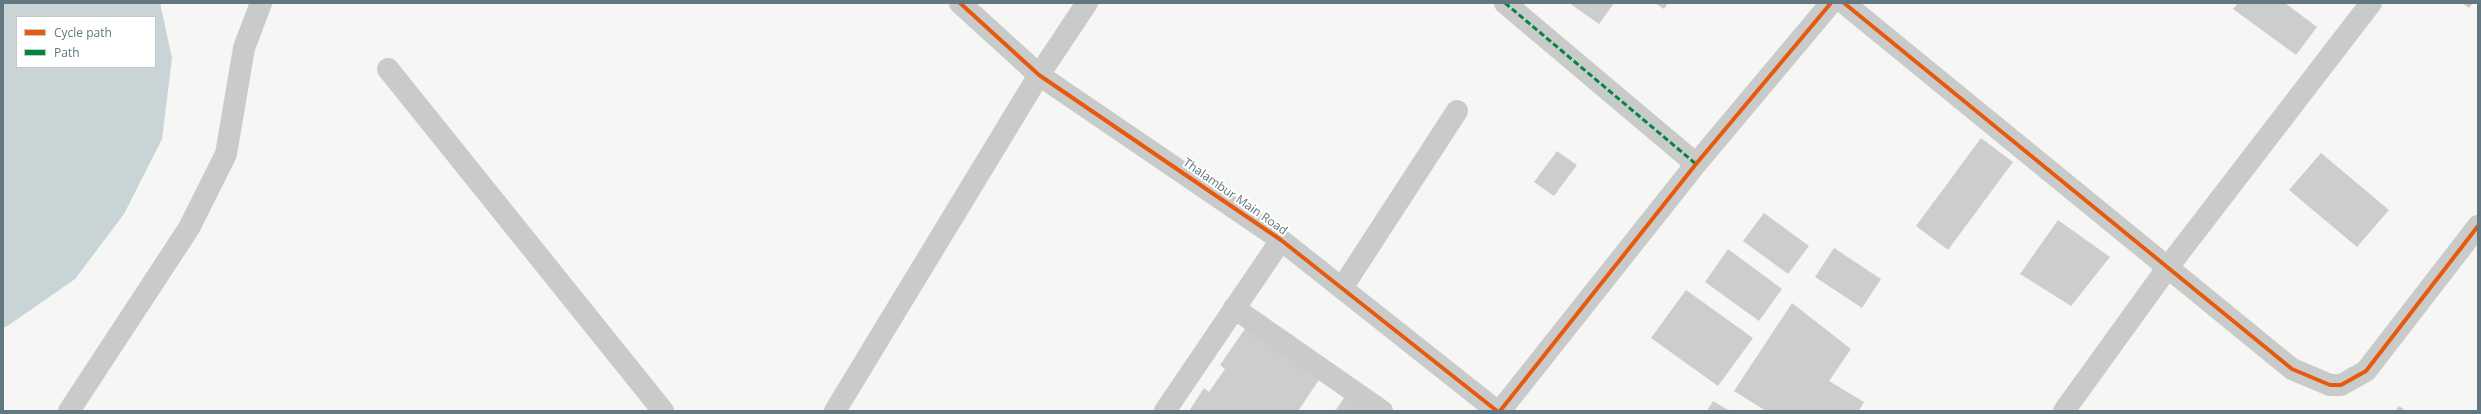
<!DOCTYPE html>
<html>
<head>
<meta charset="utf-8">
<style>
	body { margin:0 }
	#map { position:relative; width:2481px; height:414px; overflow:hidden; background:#f6f6f5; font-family:"Open Sans",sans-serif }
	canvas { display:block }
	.frame { position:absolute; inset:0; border:4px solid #627780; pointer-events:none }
	.legend { position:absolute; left:16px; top:16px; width:140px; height:52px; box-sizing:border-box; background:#fff; border:1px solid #c0c9cc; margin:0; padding:5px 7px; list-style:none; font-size:12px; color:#627780 }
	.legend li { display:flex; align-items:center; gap:8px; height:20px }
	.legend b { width:20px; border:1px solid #c0c9cc }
</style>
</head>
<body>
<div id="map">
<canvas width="2481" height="414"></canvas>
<div class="frame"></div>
<ul class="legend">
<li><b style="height:5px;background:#e8590c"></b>Cycle path</li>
<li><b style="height:5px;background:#00873e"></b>Path</li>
</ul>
</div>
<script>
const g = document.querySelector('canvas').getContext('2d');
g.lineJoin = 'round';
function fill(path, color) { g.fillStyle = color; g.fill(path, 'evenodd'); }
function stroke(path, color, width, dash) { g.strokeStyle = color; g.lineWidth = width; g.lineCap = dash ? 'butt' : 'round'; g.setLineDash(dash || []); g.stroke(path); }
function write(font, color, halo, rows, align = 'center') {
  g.font = font + ' "Open Sans",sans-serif'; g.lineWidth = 4; g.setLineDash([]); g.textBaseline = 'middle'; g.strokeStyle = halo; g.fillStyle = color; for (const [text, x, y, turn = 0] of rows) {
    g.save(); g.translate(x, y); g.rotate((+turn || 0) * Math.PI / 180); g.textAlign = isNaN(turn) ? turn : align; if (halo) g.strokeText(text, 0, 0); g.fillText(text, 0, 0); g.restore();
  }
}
fill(new Path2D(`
	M3,3H160L172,58L162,139L124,214L75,279L6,327H3ZM17,17H155V67H17Z`), '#c8d4d5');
fill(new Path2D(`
	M1569,3H1614L1599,24Z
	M1655,3H1668L1664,9Z
	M2238,3H2285L2317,27L2296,55L2233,9Z
	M2462,3H2473L2469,8Z
	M1981,138L2013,162L1948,250L1916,226Z
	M1557,151L1577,165L1554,196L1534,182Z
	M2321,153L2389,210L2357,247L2289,190Z
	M1764,213L1809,246L1788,274L1743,241Z
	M2058,220L2110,257L2071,306L2020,274Z
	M1834,248L1881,279L1862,308L1815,277Z
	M1728,249L1782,289L1759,321L1705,282Z
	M1686,290L1753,338L1718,386L1651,338Z
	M1792,303L1851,349L1829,381L1864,402L1859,411H1766L1734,391Z
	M1249,323L1323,374L1298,411H1189L1204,388L1209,392L1225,369L1220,365Z
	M1346,395L1370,411H1335Z
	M1713,401L1730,411H1707Z
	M2399,406L2406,411H2395Z`), '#cccece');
stroke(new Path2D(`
	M1505,3L1696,164
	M1844,3L2292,369L2330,385H2341L2366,371L2478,226
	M388,69L663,411
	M1342,288L1457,111
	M1234,308L1382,411
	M69,411L189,228L226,154L244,48L261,3
	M835,411L1039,75
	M1165,411L1281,240
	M1500,411L1696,164L1831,3
	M2064,411L2168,267L2371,3`), '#c9cbcb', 22);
stroke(new Path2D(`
	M960,3L1039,75L1281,240L1497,411
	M1039,75L1087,3`), '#c9cbcb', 22);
stroke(new Path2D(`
	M1505,3L1696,164`), '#00873e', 3, [6, 3]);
stroke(new Path2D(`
	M960,3L1039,75L1281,240L1497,411
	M1844,3L2292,369L2330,385H2341L2366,371L2478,226
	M1500,411L1696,164L1831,3`), '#e8590c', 4);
write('12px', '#627780', '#fff', [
	["Thalambur Main Road",1235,197,35]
]);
</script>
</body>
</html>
